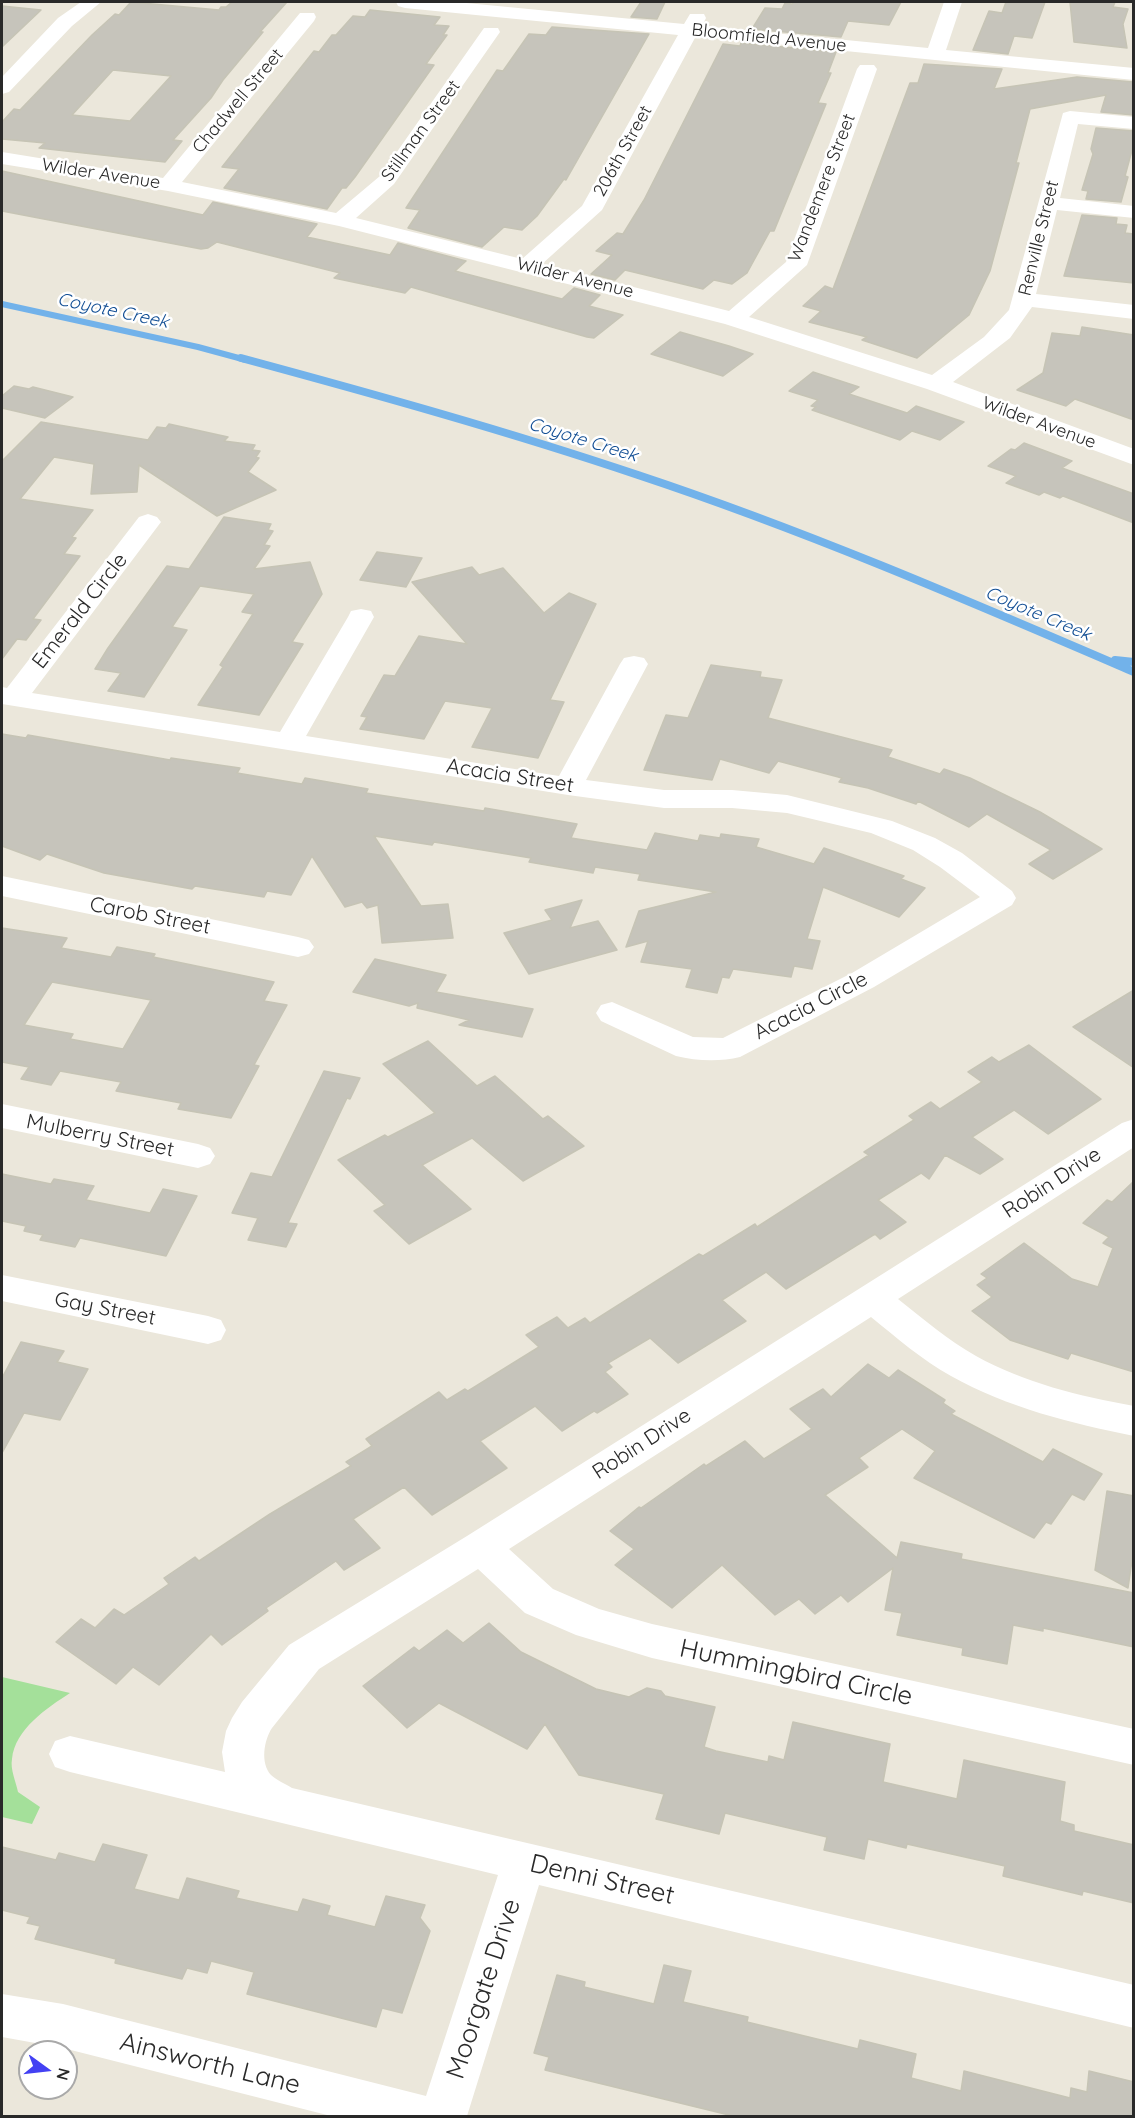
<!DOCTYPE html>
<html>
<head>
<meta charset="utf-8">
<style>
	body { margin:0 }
	#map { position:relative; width:1135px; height:2118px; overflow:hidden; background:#ebe7db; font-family:Quicksand,sans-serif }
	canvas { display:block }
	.frame { position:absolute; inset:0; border:3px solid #292929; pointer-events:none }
	.north { position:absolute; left:18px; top:2040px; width:60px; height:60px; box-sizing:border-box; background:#fff; border:2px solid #a9a9a9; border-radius:50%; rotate:105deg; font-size:16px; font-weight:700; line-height:24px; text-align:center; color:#292929 }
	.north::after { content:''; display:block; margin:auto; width:21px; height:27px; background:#4341f3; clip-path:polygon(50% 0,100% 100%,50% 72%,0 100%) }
</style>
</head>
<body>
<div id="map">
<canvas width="1135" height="2118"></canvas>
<div class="frame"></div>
<div class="north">N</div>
</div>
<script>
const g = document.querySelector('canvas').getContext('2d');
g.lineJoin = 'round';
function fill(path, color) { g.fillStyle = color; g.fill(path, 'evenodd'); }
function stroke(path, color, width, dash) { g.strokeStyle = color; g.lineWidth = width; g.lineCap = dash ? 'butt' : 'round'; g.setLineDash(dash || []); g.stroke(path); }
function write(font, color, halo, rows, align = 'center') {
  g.font = font + ' Quicksand,sans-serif'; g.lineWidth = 5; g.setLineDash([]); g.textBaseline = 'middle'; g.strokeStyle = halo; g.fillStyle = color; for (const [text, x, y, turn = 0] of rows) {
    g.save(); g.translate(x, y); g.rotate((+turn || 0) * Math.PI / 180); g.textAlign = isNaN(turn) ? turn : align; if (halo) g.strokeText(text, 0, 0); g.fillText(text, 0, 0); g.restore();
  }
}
fill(new Path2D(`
	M2,1677L70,1693C47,1708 15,1729 12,1759C10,1769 16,1782 18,1792L40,1807L32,1824L2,1817Z`), '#a4e09a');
stroke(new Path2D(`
	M2,304L198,347L246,360`), '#72b2ea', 6);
stroke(new Path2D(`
	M241,358C374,394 507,431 638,475C807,531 971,602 1134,672
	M1115,660L1134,662`), '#72b2ea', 8);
const building = new Path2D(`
	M131,2L219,10L221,7H226L232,2H287L260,32H263L223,80L211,98L173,140L182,141L165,162L39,148L45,143L2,139V122L14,109L20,110L92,35L115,14L119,15ZM113,70L171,76L130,121L72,115Z
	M641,2H665L657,19L631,17Z
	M794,2H901L889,25L848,21L841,37L752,29L765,8L782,9L785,3L792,4Z
	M1006,2H1045L1032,38L1014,36L1008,54L973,50L989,11L1002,13Z
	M1070,2H1115L1113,7L1128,9L1123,24L1127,48L1074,42Z
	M2,6L41,10L2,47Z
	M370,10L440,17L434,25L449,26L443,35H447L426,64L434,65L355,177L346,188H342L327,209L224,188L239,169L222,167L314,51L319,52L332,35H336L353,16L365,17Z
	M552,27L649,34L566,180L564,179L537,216L522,230L504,227L482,247L408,228L420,210L406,208L497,70L503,71L529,34L546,35Z
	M741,43L836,52L828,73H831L818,103L826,104L774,231H770L747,273L732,284L714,280L703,289L625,270L615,280L591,274L612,255L596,251L617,233L623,234L644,200L723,44L740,46Z
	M924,64L1002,69L994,89L1077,77L1133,82L1134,115L1101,112L1106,95L1030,109L1016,163H1019L990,271L969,315L917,358L862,340L867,337L809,322L821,311L803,306L825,286L833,289L910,83H918Z
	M1096,128L1134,131V143L1125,176L1128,177L1121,202L1086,199L1088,191L1082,190L1093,154L1091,149Z
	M2,171L203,215L213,202L317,224L307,237L390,255L398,243L466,261L455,271L562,299L574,288L600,295L589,306L623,315L594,338L587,337L411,287L405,293L334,278L340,273L217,242L208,248L201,249L2,211Z
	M1082,215L1117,218L1116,224L1127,225L1125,233L1134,234V283L1064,276Z
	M1082,327L1134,335V420L1075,399L1066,406L1017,390L1043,373L1052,333L1080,336Z
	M680,332L729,346L753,354L723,376L651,354Z
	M813,372L859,387L849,394L907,413L916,406L964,422L940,440L912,431L900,440L812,410L816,407L811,406L818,400L789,391Z
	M14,386L29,389L33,387L73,397L45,418L2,408V396Z
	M41,422L148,440L157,427L166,428L169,424L228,437L224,441L255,445L252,450L260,451L256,457L259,458L248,472L276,490L217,516L139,465L137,492L91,494L94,464L54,457L20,499L93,510L72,537L76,538L64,554L80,556L33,619L41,620L26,640L17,639L2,659V461Z
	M1024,443L1072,461L1062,468L1134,494V523L1063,496L1060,498L1044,492L1039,495L1006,483L1016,476L988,466L1011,449L1015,450Z
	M224,517L271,524L268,530L273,531L264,545L270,546L254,569L310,562L322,594L292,642L303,644L259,715L198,705L223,667L220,665L253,614L242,612L254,594L200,586L172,627L187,630L144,697L108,691L121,673L95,669L108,648L167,566L189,569Z
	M377,552L422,558L406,587L360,580Z
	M472,567L479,575L503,568L544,613L569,593L596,604L550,700L564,702L538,758L472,747L492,708L445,701L424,739L360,729L367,717L361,716L384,675L395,676L419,636L467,644L412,582Z
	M711,665L761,672L760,677L782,680L768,718L892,750L888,757L940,774L944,769L970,778L1040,812L1102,849L1053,879L1029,864L1051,850L987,814L969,827L918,801L916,804L868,788L839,782L842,778L778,761L769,773L720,759L712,780L644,770L666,715L688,718Z
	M2,734L26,738L28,735L170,760L171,758L212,764L240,768L237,773L302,784L305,778L368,789L366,793L484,811L485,808L577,824L571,838L647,850L655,833L698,841L700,835L720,838L721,834L759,839L756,847L814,864L824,848L904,876L901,879L925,888L899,917L823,887L807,939L820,941L812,969L794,966L791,977L733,969L729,978L722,977L717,993L686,987L692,969L641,962L648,941L626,947L639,911L716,892L638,880L640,874L595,867L593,873L529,862L531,858L434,842L432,845L374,836L421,906L448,904L453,938L382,943L378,905L367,908L362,902L345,907L312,856L291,895L267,891L264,897L195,886L192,889L104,873L47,854L40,860L2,846Z
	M582,900L570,928L598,921L617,950L529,974L504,933L552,920L545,910Z
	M2,928L67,938L61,948L111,957L117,947L155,954L153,957L274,982L264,1001L287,1005L254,1065L259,1066L231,1118L178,1109L181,1103L116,1091L121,1082L60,1071L51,1085L21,1079L29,1067L2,1062ZM52,982L151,1000L123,1049L70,1039L73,1034L24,1025Z
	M375,959L446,975L436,992L533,1009L522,1037L459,1025L469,1020L417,1008L418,1003L409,1006L353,992Z
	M1134,990V1068L1073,1027Z
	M428,1041L477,1086L495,1076L543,1119L548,1116L584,1146L523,1181L472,1138L422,1165L471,1209L409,1244L374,1211L385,1205L338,1160L385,1135L388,1137L435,1113L383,1064Z
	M1029,1045L1101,1099L1048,1134L1014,1110L972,1137L1003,1159L980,1174L945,1155L929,1179L921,1173L878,1200L906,1222L880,1239L875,1234L786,1289L766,1272L722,1300L746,1321L678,1363L650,1338L608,1363L612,1367L605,1372L628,1394L597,1413L594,1411L562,1431L535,1406L480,1441L507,1468L432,1515L404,1487L353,1519L380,1548L344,1570L336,1561L266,1608L268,1611L222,1645L211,1634L159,1685L133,1667L116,1684L56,1642L81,1619L95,1628L114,1609L124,1615L169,1584L164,1578L195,1557L199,1561L270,1514L351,1466L346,1462L372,1446L366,1439L439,1392L447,1400L465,1389L468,1391L539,1347L526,1335L557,1317L568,1328L585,1318L590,1323L699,1254L703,1256L755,1224L757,1227L869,1155L864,1152L914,1120L909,1116L931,1102L940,1109L982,1082L968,1072L992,1057L999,1062Z
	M324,1071L360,1078L350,1099L347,1098L288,1223L297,1224L286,1247L248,1240L258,1218L232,1213L251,1173L272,1177Z
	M2,1174L51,1184L54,1179L94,1186L86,1200L150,1213L163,1189L197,1196L166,1256L80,1238L75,1247L40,1240L43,1235L24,1231L26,1226L2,1221Z
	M1134,1181V1372L1071,1353L1068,1359L1010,1340L972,1311L992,1297L977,1285L987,1278L981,1274L1024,1243L1072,1279L1098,1287L1113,1248L1103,1243L1109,1237L1083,1223L1107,1200L1112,1202Z
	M21,1342L64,1351L57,1362L88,1369L60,1420L24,1413L2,1453V1378Z
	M868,1364L889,1378L898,1370L945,1400L943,1403L955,1411L951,1414L1043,1462L1053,1449L1102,1474L1084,1500L1072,1494L1051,1524L1046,1522L1034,1538L914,1478L935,1451L902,1429L859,1458L868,1467L825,1495L897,1558L901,1542L962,1554L961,1559L1134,1593V1647L1043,1628V1631L1013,1625L1007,1664L962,1655L963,1648L897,1635L902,1613L885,1610L893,1568L848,1602L841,1595L815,1614L799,1599L775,1615L722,1565L672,1608L615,1565L634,1549L610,1531L639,1507L641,1508L704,1464L706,1466L745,1441L764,1459L812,1429L790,1409L823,1389L831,1397Z
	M1107,1491L1134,1496V1547L1128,1588L1095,1570Z
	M489,1623L521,1652L596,1689L629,1697L647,1688L661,1691L665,1696L715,1707L704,1747L716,1751L768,1762L769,1756L784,1760L793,1722L890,1744L883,1782L957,1799L964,1760L1065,1782L1060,1821L1074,1825V1831L1134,1845V1903L1083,1891L1082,1895L1003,1876L1005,1866L907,1844L906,1848L868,1839L864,1859L824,1850L827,1837L725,1813L719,1834L656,1819L664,1794L579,1775L545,1724L527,1749L439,1703L407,1728L363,1686L414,1647L419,1651L447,1630L463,1643Z
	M103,1844L147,1855L134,1889L179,1900L187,1878L239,1891L236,1898L298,1912L303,1899L330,1906L327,1915L375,1927L386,1896L425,1905L420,1918L430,1931L402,2013L382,2008L376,2027L247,1994L254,1972L211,1961L207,1973L187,1968L182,1979L115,1963L116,1959L35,1939L40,1926L27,1923L30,1917L2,1910V1847L56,1860L59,1853L95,1862Z
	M664,1965L691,1971L683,2002L748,2017L747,2022L858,2049L860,2040L916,2054L911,2078L961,2091L964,2071L1070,2098L1071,2088L1087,2092L1089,2071L1134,2082V2116H733L545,2070L549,2057L534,2053L557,1975L585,1982L584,1987L654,2004Z`);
fill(building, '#c6c4bb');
stroke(building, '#c6c4b5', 1.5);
fill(new Path2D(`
	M81,2H101L72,26L9,92L2,94V77L58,18Z
	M396,2H456L684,24L690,14H704L706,18L702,26L928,48L944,2H962L946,50L1134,68V80L696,36L602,210L542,264L729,311L786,262L857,69L860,65H874L877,69L807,265L749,317L932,375L984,337L1009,310L1063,113L1070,111L1134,117V129L1078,124L1060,198L1134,206V218L1057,210L1036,294L1134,305V319L1032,307L1010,338L953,382L1134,449V465L927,389L725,324L339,226L168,191L2,164V152L163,178L300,13H314L316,17L314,21L182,182L336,213L380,176L484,28H498L500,32L394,184L356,218L522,259L582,206L678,35L405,8L398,6Z
	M148,514L157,517L161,522L32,693L280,732L348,617L351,611L361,609L371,611L374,617L306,736L559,776L620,664L624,658L634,656L644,658L648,664L586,780L664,790H732L787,795L892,821L935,838L962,853L1012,891L1016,898L1012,905L874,987L740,1057C720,1062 696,1061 676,1056L601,1021L596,1013L601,1005L612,1002L693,1037L723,1038L852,973L980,897L940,867L913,850L871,833L787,813L732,808H664L568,795L2,704V687L7,688L139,517Z
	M2,876L298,937L309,940L314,947L309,954L298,957L2,896Z
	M2,1104L198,1144L210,1148L215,1156L210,1164L198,1168L2,1128Z
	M1134,1119V1147L898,1299C923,1319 948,1340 976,1356C1025,1383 1079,1396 1134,1406V1436C1071,1423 1008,1408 951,1376C922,1360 897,1338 871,1317L509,1549L553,1589L599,1609L652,1624L1134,1729V1765L652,1658L576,1635L525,1613L478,1569L319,1669L272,1728C264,1740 260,1763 271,1775C276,1780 286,1784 292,1788L1134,1985V2028L539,1885L467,2116H331L63,2048L2,2037V1994L63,2004L426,2096L498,1875L70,1772L55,1767L49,1754L55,1741L70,1736L225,1772L222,1752L226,1731L232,1718L242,1702L289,1645L467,1536L1122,1123Z
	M2,1275L208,1316L221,1320L226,1330L221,1340L208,1344L2,1301Z`), '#fff');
write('18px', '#292929', '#fff', [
	["Bloomfield Avenue",769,38,6],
	["Chadwell Street",238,101,-50],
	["Stillman Street",421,131,-54],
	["206th Street",623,151,-61],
	["Wilder Avenue",101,174,9],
	["Wandemere Street",822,188,-69],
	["Renville Street",1039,238,-76],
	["Wilder Avenue",575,278,14],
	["Wilder Avenue",1039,423,20]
]);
write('italic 18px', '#124e94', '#fff', [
	["Coyote Creek",113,311,12],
	["Coyote Creek",583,440,17],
	["Coyote Creek",1038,614,23]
]);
write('21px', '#292929', '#fff', [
	["Emerald Circle",80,611,-52],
	["Acacia Street",510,776,9],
	["Carob Street",150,916,11],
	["Acacia Circle",811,1006,-27],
	["Mulberry Street",100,1136,11],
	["Robin Drive",1052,1183,-33],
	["Gay Street",105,1309,11],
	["Robin Drive",642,1444,-33]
]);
write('26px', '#292929', '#fff', [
	["Hummingbird Circle",796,1673,12],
	["Denni Street",602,1880,13],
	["Moorgate Drive",484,1989,-72],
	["Ainsworth Lane",210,2064,14]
]);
</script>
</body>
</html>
